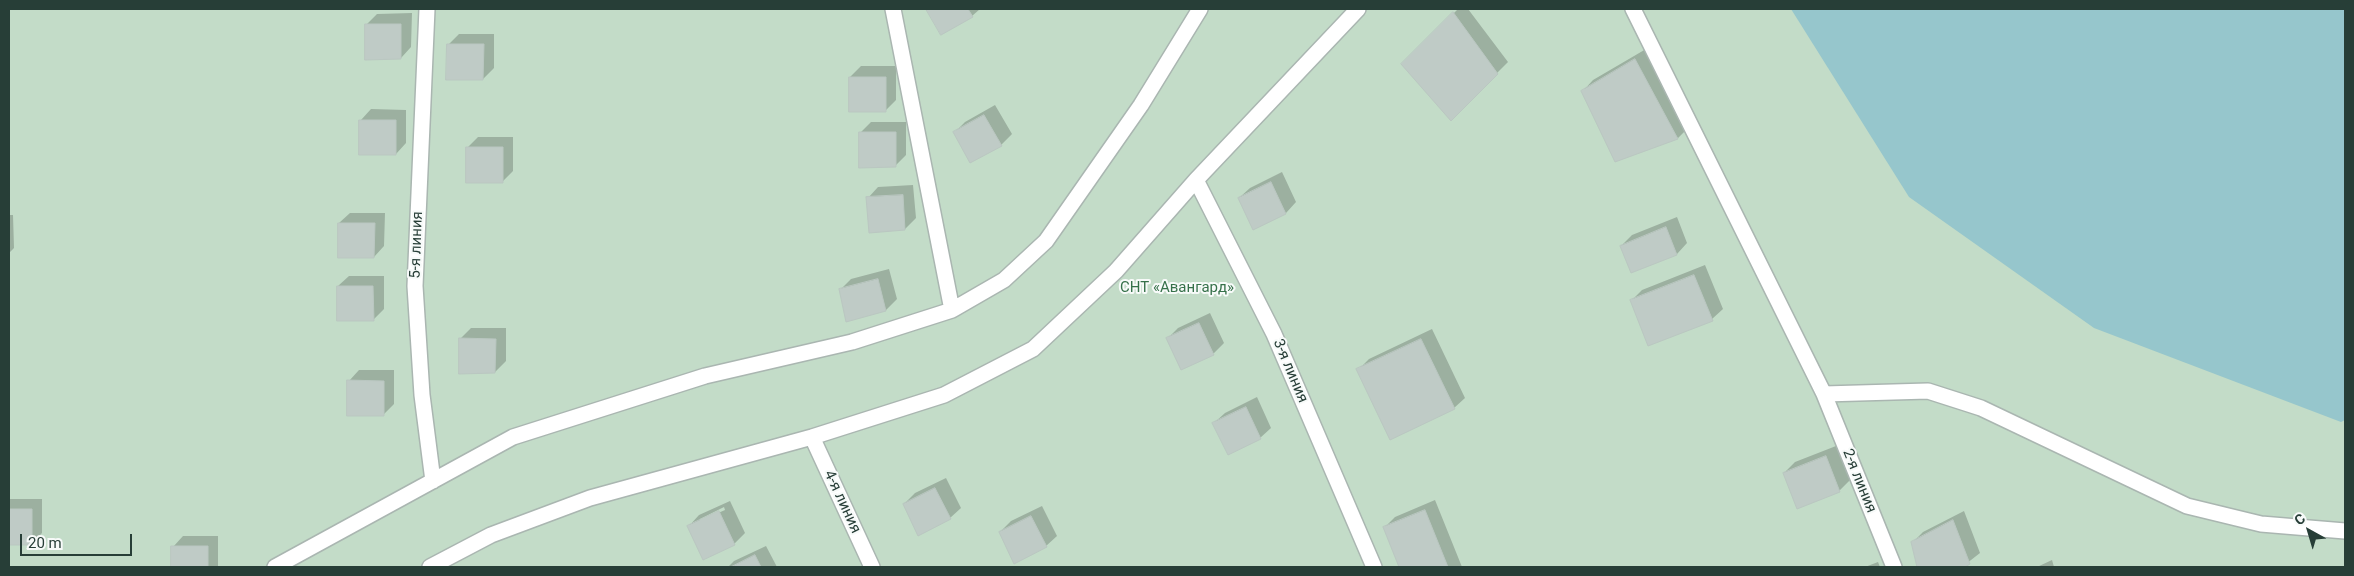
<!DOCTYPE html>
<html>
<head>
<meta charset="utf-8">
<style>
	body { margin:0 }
	#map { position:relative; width:2354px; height:576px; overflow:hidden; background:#e7eeea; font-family:Roboto,sans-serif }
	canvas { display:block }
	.frame { position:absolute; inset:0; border:10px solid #273e37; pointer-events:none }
	.north { position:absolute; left:2284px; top:506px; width:50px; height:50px; -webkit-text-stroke:4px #f7faf9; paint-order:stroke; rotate:321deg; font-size:14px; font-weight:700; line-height:20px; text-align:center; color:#273e37 }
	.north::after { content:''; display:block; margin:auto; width:18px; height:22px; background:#273e37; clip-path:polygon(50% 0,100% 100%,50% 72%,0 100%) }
	.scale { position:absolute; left:20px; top:534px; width:112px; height:22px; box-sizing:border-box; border:2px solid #273e37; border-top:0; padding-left:6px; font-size:15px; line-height:18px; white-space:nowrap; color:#273e37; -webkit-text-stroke:4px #f7faf9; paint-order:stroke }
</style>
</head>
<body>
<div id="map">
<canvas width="2354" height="576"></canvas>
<div class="frame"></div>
<div class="north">С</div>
<div class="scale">20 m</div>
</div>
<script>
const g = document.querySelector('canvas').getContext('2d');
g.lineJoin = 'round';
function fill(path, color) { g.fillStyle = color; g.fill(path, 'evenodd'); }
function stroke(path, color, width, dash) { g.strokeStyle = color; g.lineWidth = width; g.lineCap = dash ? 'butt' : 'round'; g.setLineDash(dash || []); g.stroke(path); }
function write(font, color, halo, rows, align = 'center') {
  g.font = font + ' Roboto,sans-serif'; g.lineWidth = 4; g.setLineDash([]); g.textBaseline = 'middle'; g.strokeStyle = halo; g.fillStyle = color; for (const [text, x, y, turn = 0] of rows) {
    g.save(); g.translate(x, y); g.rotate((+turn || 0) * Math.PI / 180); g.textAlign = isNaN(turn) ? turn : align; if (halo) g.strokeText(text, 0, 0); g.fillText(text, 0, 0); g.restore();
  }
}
fill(new Path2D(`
	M9,9H2345V567H9Z`), '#c3dcc8');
fill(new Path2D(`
	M1791,9H2345V420L2341,422L2094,328L1909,197Z`), '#96c6cc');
fill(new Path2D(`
	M928,9H980L972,16L941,34Z
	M1458,9H1468L1508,62L1451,119L1403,64Z
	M412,13L411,47L401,58L366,25L377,14Z
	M459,34H494V68L483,79L448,45Z
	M1646,49L1688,128L1678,138L1583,91L1593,80Z
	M861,66H896V100L885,111L850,77Z
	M995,105L1012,134L1001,145L954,133L965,122Z
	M371,109L406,110V143L396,154L361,120Z
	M871,122H906V155L895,166L860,133Z
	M478,137H513V171L502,182L467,148Z
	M1282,172L1296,202L1286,213L1254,229L1239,198L1250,188Z
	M913,185L916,218L905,229L868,198L878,187Z
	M350,213H385L384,246L374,257L339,223Z
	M9,215H13L14,248L9,253Z
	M1677,217L1687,243L1677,254L1632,272L1621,246L1632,235Z
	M1705,265L1723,309L1712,319L1631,301L1642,290Z
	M889,269L897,299L886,310L847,320L840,290L851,279Z
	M349,276H384V309L373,320L338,286Z
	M1210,313L1224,343L1214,353L1181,369L1167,339L1178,328Z
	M471,328H506V361L495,372L460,339Z
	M1432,329L1465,398L1454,408L1358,370L1369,359Z
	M359,370H394V404L383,415L349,381Z
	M1257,397L1271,428L1260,438L1214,423L1225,413Z
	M1836,446L1850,480L1839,491L1784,473L1795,462Z
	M946,478L961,508L950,518L904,504L915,493Z
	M9,499H42V533L31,544L9,543Z
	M1435,500L1462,567H1400L1384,528L1395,517Z
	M730,501L745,533L734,544L689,526L699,515ZM724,507L725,510L700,521V519Z
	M1042,506L1057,536L1046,546L1000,532L1011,521Z
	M1964,511L1980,553L1962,567H1919L1912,543L1923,532Z
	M183,536H218V567H172L173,547Z
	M766,546L777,567H728L734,561Z
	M2052,560L2054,567H2037Z
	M1878,562L1880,567H1865Z`), '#0003');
const building = new Path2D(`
	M926,9H968L973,17L941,35Z
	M1453,12L1498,74L1451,121L1401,64Z
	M365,24H401V59L365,60Z
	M447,44H484L483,80H446Z
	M1635,59L1678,139L1615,162L1581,91Z
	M849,77H886V112H849Z
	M984,115L1002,146L970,163L953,132Z
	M359,120H396V155H359Z
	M859,132H896V167L859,168Z
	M466,147H503V183H466Z
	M1271,182L1286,214L1253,230L1238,198Z
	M903,195L905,230L869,233L866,197Z
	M338,223H375L374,258H338Z
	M1666,227L1677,255L1631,273L1620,246Z
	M1694,275L1713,321L1648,346L1630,300Z
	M878,279L886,311L846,322L839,289Z
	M337,286H373L374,321H337Z
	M1199,323L1214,355L1181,370L1166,338Z
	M459,338L496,339L495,373L459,374Z
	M1421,339L1455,409L1390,440L1356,369Z
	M347,380L384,381V416H347Z
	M1246,407L1261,439L1228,455L1212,423Z
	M1826,456L1840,492L1797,509L1783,473Z
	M935,488L951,519L918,536L903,504Z
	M9,509H32V545H9Z
	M1425,510L1448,567H1399L1383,527Z
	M719,511L735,545L703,560L687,526Z
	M1031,516L1047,547L1014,564L999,532Z
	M1953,520L1970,564L1965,567H1917L1911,542Z
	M171,546H208V567H171Z
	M755,555L761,567H731Z`);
fill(building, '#bfcbc6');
stroke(building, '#bac7c1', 1);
const street = new Path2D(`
	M427,9L415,286L422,395L433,481
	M893,9L952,310
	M1633,9L1824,394L1928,391L1981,408L2187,506L2261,524L2345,531
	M1196,180L1274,334L1374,567
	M1824,394L1894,567
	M812,437L872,567
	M275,567L513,437L705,376L852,342L952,310L1004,280L1046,241L1141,105L1200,9
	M430,567L491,535L590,498L812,437L944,395L1033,349L1116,271L1196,180L1358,9`);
stroke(street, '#aab6b1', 18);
stroke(street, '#fff', 15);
write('15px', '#273e37', '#f7faf9', [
	["5-я линия",417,245,-88],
	["3-я линия",1290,371,67],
	["2-я линия",1859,481,68],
	["4-я линия",842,502,65]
]);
write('15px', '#36714a', '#f7faf9', [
	["СНТ «Авангард»",1177,288]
]);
</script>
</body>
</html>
